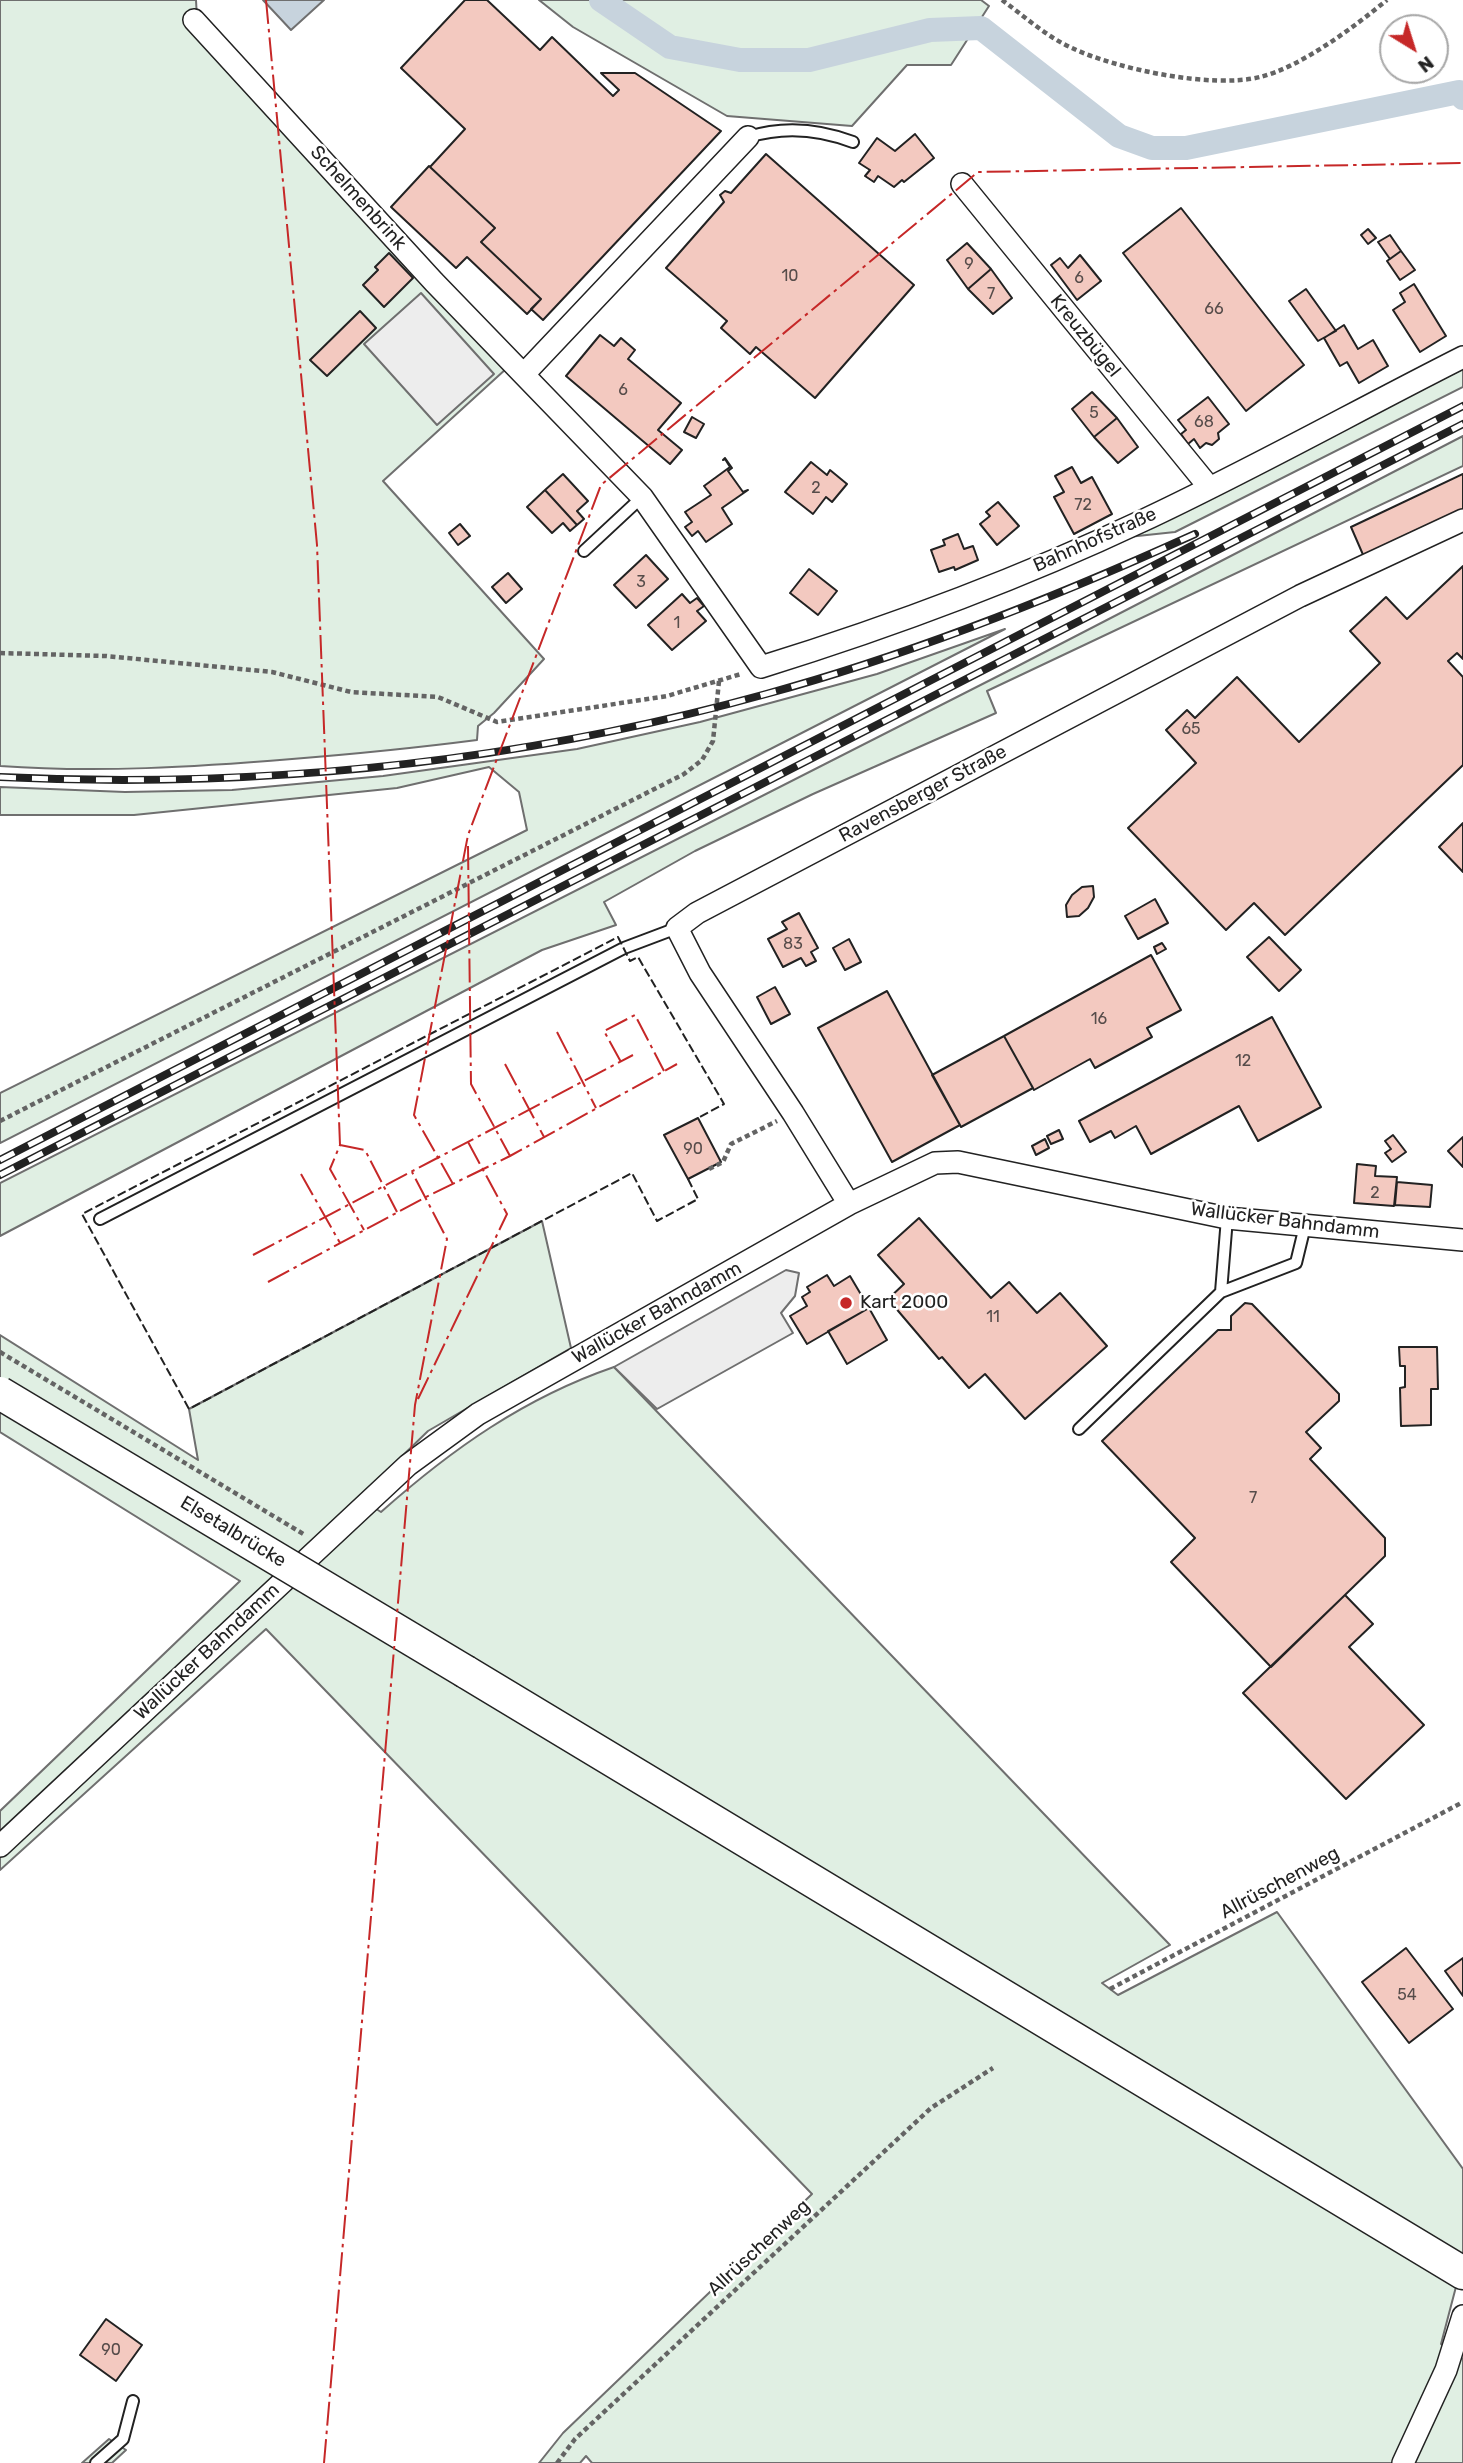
<!DOCTYPE html>
<html>
<head>
<meta charset="utf-8">
<style>
	body { margin:0 }
	#map { position:relative; width:1463px; height:2463px; overflow:hidden; background:#fff; font-family:Rubik,sans-serif }
	canvas { display:block }
	.north { position:absolute; left:1379px; top:14px; width:70px; height:70px; box-sizing:border-box; background:#fff; border:2px solid #a7a7a7; border-radius:50%; rotate:142deg; font-size:19px; font-weight:700; line-height:28px; text-align:center; color:#222 }
	.north::after { content:''; display:block; margin:auto; width:24px; height:32px; background:#c62828; clip-path:polygon(50% 0,100% 100%,50% 72%,0 100%) }
</style>
</head>
<body>
<div id="map">
<canvas width="1463" height="2463"></canvas>
<div class="north">N</div>
</div>
<script>
const g = document.querySelector('canvas').getContext('2d');
g.lineJoin = 'round';
function fill(path, color) { g.fillStyle = color; g.fill(path, 'evenodd'); }
function stroke(path, color, width, dash) { g.strokeStyle = color; g.lineWidth = width; g.lineCap = dash ? 'butt' : 'round'; g.setLineDash(dash || []); g.stroke(path); }
function write(font, color, halo, rows, align = 'center') {
  g.font = font + ' Rubik,sans-serif'; g.lineWidth = 5; g.setLineDash([]); g.textBaseline = 'middle'; g.strokeStyle = halo; g.fillStyle = color; for (const [text, x, y, turn = 0] of rows) {
    g.save(); g.translate(x, y); g.rotate((+turn || 0) * Math.PI / 180); g.textAlign = isNaN(turn) ? turn : align; if (halo) g.strokeText(text, 0, 0); g.fillText(text, 0, 0); g.restore();
  }
}
const green = new Path2D(`
	M0,0H196L198,38L507,368L383,481L544,659L494,713L478,726L477,740C415,748 354,754 292,759C195,767 97,773 0,766Z
	M539,0H981L989,6L951,65H907L852,126L727,116L573,27Z
	M1463,369V387L1175,532L1128,537Z
	M1463,436V466L987,691L996,713L813,794L695,851L604,902L616,925L542,950L0,1236V1183L1014,668Z
	M1005,629L0,1143V1093L527,830L519,792L489,767L397,788L134,815H0V787L125,792L232,790L383,776L577,749L700,722L877,674Z
	M542,1221L571,1348L428,1431L359,1498L381,1512C452,1449 524,1398 614,1367L1170,1945L1102,1983L1118,1995L1277,1912L1463,2169V2260L1441,2344L1463,2359V2463H592L586,2456L580,2463H539L563,2433L812,2194L266,1629L0,1870V1811L240,1581L0,1432V1335L198,1460L189,1409Z
	M109,2439L126,2450L112,2463H82Z`);
fill(green, '#e0efe3');
stroke(green, '#6f6f6f', 2);
const parking = new Path2D(`
	M421,293L494,374L437,425L364,344Z
	M786,1270L799,1273L795,1296L781,1313L793,1333L657,1409L614,1367Z`);
fill(parking, '#ededed');
stroke(parking, '#6f6f6f', 2);
const water = new Path2D(`
	M263,0H324L291,30Z`);
fill(water, '#c7d3dd');
stroke(water, '#6f6f6f', 2);
stroke(new Path2D(`
	M601,0L670,47L740,60H809L930,30L981,28L1119,136L1152,148H1186L1459,92L1463,98`), '#c7d3dd', 24);
const building = new Path2D(`
	M465,0H487L540,50L552,37L613,96L619,90L601,73H635L721,131L543,320L531,309L541,299L481,242L495,228L430,167L465,129L401,68Z
	M915,134L934,158L904,182L902,180L894,187L878,176L874,182L865,176L870,170L859,163L877,138L895,151Z
	M766,154L914,285L815,398L756,347L750,354L721,328L727,321L666,268L724,202L720,195L725,191L731,193Z
	M429,166L495,228L481,242L541,299L527,314L467,257L456,268L391,207Z
	M1181,208L1304,365L1246,411L1123,253Z
	M1368,229L1376,238L1368,244L1361,235Z
	M1390,235L1401,251L1390,259L1378,242Z
	M967,243L991,269L968,289L947,260Z
	M1401,251L1415,270L1400,280L1387,261Z
	M389,253L413,278L384,307L363,285L378,270L375,267Z
	M1080,255L1101,281L1077,300L1051,265L1060,258L1068,268Z
	M991,269L1012,298L993,314L968,289Z
	M1414,284L1446,336L1420,352L1393,310L1405,302L1400,293Z
	M1306,289L1336,331L1318,341L1289,301Z
	M360,311L376,328L327,376L310,360Z
	M1344,325L1358,349L1373,340L1388,366L1359,383L1347,362L1340,366L1324,338Z
	M600,335L614,346L621,338L635,350L628,359L681,403L658,430L682,450L670,464L566,376Z
	M1092,392L1117,418L1094,437L1072,409Z
	M1208,397L1229,424L1218,433L1219,439L1212,445L1206,443L1200,448L1194,439L1188,444L1181,434L1186,430L1178,420Z
	M692,417L704,424L696,438L684,432Z
	M1117,418L1138,447L1118,463L1094,437Z
	M725,458L732,468L728,471L743,492L748,490L722,508L732,524L706,542L698,531L692,536L685,527L692,522L685,512L711,495L704,486L730,467L725,459L723,460Z
	M811,462L827,475L830,470L847,484L832,502L826,497L813,514L785,492Z
	M1072,467L1081,483L1092,477L1112,514L1074,534L1054,497L1064,492L1055,476Z
	M563,474L588,501L577,511L584,519L577,525L545,490Z
	M1463,474V510L1364,557L1351,527Z
	M545,490L577,525L570,531L563,523L552,533L527,507Z
	M998,502L1019,526L997,545L980,524L990,516L986,512Z
	M460,524L470,536L458,545L449,533Z
	M958,534L964,549L973,546L978,560L955,570L954,567L939,572L931,550L945,545L943,540Z
	M646,555L668,579L636,608L614,585Z
	M1463,566V659L1457,653L1448,661L1463,677V765L1285,935L1254,903L1226,930L1128,828L1196,763L1166,730L1187,710L1195,718L1237,677L1299,742L1380,663L1350,631L1386,597L1407,619Z
	M809,569L837,591L818,615L790,593Z
	M508,573L522,589L506,603L492,587Z
	M682,594L690,603L697,598L704,606L697,611L706,621L672,650L648,625Z
	M1463,823V872L1439,847Z
	M1093,886L1094,897L1088,908L1079,916L1067,917L1066,905L1072,895L1082,887Z
	M1155,899L1168,923L1138,939L1125,916Z
	M799,913L818,948L811,952L816,961L806,966L801,958L783,967L768,939L787,929L782,922Z
	M1269,937L1301,970L1279,991L1247,957Z
	M849,939L861,962L845,970L833,948Z
	M1162,943L1166,949L1157,954L1154,947Z
	M1151,955L1181,1010L1147,1028L1152,1037L1095,1068L1090,1059L1034,1090L1004,1036Z
	M775,987L790,1014L771,1024L757,997Z
	M887,991L960,1125L892,1162L818,1028Z
	M1272,1017L1321,1107L1258,1141L1239,1106L1151,1154L1136,1126L1115,1138L1111,1131L1090,1142L1079,1121Z
	M1004,1036L1033,1088L961,1127L932,1075Z
	M698,1118L721,1162L688,1179L664,1135Z
	M1059,1130L1063,1139L1051,1144L1047,1136Z
	M1393,1135L1406,1152L1392,1162L1385,1153L1391,1149L1385,1141Z
	M1463,1137V1167L1448,1151Z
	M1045,1139L1049,1148L1036,1155L1032,1146Z
	M1357,1164L1376,1166L1375,1176L1397,1177L1394,1206L1354,1203Z
	M1397,1182L1432,1185L1430,1207L1395,1205Z
	M919,1218L991,1298L1009,1282L1037,1313L1060,1293L1107,1346L1025,1419L985,1374L969,1388L942,1357L939,1359L888,1299L904,1284L878,1255Z
	M827,1275L834,1286L850,1276L869,1308L807,1344L790,1316L807,1306L802,1297L810,1292L807,1287Z
	M1245,1303L1252,1304L1339,1394V1401L1306,1432L1321,1448L1310,1459L1385,1538V1556L1271,1667L1171,1562L1195,1538L1102,1441L1218,1330H1231V1316Z
	M869,1308L887,1340L847,1364L828,1331Z
	M1399,1347H1437L1438,1389H1431V1425L1401,1426L1400,1388L1405,1387V1366H1400Z
	M1345,1595L1373,1624L1349,1647L1424,1725L1346,1799L1243,1693Z
	M1406,1948L1453,2009L1409,2043L1362,1982Z
	M1463,1958V1996L1445,1971Z
	M106,2319L142,2345L116,2381L80,2355Z`);
fill(building, '#f3c9c0');
stroke(building, '#222', 2);
const service = new Path2D(`
	M748,137C783,126 819,129 853,142
	M584,551L642,497
	M100,1219L624,948L677,928
	M1221,1292L1296,1263L1305,1226
	M1079,1429L1221,1292L1227,1218
	M96,2463L123,2439L133,2401`);
const minor = new Path2D(`
	M194,20L434,282L642,497L761,667C890,627 1019,579 1142,521C1251,470 1356,411 1463,357
	M962,184L1209,487
	M524,374L748,137
	M849,1204L793,1113L700,973L677,928L697,913L1300,596L1463,520
	M0,1846L408,1465L478,1414L849,1204L935,1163L958,1162L1227,1218L1463,1240
	M1403,2463L1446,2370L1463,2316`);
const primary = new Path2D(`
	M466,1672L1463,2273`);
stroke(service, '#222', 14);
stroke(minor, '#222', 24);
stroke(primary, '#222', 35);
stroke(new Path2D(`
	M1002,0C1024,16 1047,37 1072,48C1116,69 1212,89 1260,77C1301,67 1354,27 1387,0
	M0,653L106,656L272,672L351,692L438,697L497,722L667,696L741,674
	M0,1121L684,774L702,760L713,741L719,681
	M709,1169L723,1162L731,1144L777,1121
	M0,1352L305,1535
	M1110,1989L1463,1802
	M557,2463L575,2439L931,2108L993,2068`), '#646464', 4.5, [5, 3.5]);
stroke(service, '#fff', 10);
stroke(minor, '#fff', 21);
stroke(primary, '#fff', 32);
const rail = new Path2D(`
	M0,777C257,789 517,763 766,694C913,654 1056,597 1195,534
	M0,1160L1463,406
	M0,1175L1463,424`);
stroke(rail, '#222', 8);
stroke(rail, '#fff', 5, [16]);
const primaryBridge = new Path2D(`
	M0,1393L466,1672`);
stroke(primaryBridge, '#222', 35, []);
stroke(primaryBridge, '#fff', 32);
stroke(new Path2D(`
	M688,1179L698,1199L657,1221L632,1173L189,1409L82,1214L618,937L630,961L638,957L724,1104L698,1118`), '#222', 2, [9, 3.5]);
stroke(new Path2D(`
	M266,0L317,545L340,1145L330,1169L364,1230
	M468,846L471,1084L510,1156
	M557,1032L596,1108
	M621,1062L604,1031L635,1015L664,1071
	M505,1064L544,1137
	M340,1145L365,1150L397,1212
	M301,1174L340,1243
	M453,1184L414,1115L468,835L601,485L978,172L1463,163
	M253,1255L633,1055
	M268,1282L424,1198L510,1156L677,1064
	M418,1399L507,1214L468,1142
	M324,2463L415,1405L447,1239L412,1172`), '#c62828', 2, [24, 5, 3.5, 5]);
for (const [x, y, r, color] of [
	[846,1303,7,"#c62828"]
]) { const dot = new Path2D(); dot.arc(x, y, r, 0, 2 * Math.PI); g.fillStyle = color; g.fill(dot); stroke(dot, '#fff', 2.5); }
write('16px', '#564c4a', null, [
	["9",969,264],
	["10",790,276],
	["6",1079,278],
	["7",991,294],
	["66",1214,309],
	["6",623,390],
	["5",1094,413],
	["68",1204,422],
	["2",816,488],
	["72",1083,505],
	["3",641,582],
	["1",677,623],
	["65",1191,729],
	["83",793,944],
	["16",1099,1019],
	["12",1243,1061],
	["90",693,1149],
	["2",1375,1193],
	["11",993,1317],
	["7",1253,1498],
	["54",1407,1995],
	["90",111,2350]
]);
write('19px', '#222', '#fff', [
	["Schelmenbrink",358,198,48],
	["Kreuzbügel",1085,336,51],
	["Bahnhofstraße",1095,540,-24],
	["Ravensberger Straße",923,794,-28],
	["Wallücker Bahndamm",1285,1221,7],
	["Wallücker Bahndamm",657,1313,-29],
	["Elsetalbrücke",233,1532,31],
	["Wallücker Bahndamm",207,1652,-43],
	["Allrüschenweg",1280,1883,-28],
	["Allrüschenweg",759,2248,-43]
]);
write('19px', '#222', '#fff', [
	["Kart 2000",860,1303]
], 'left');
</script>
</body>
</html>
